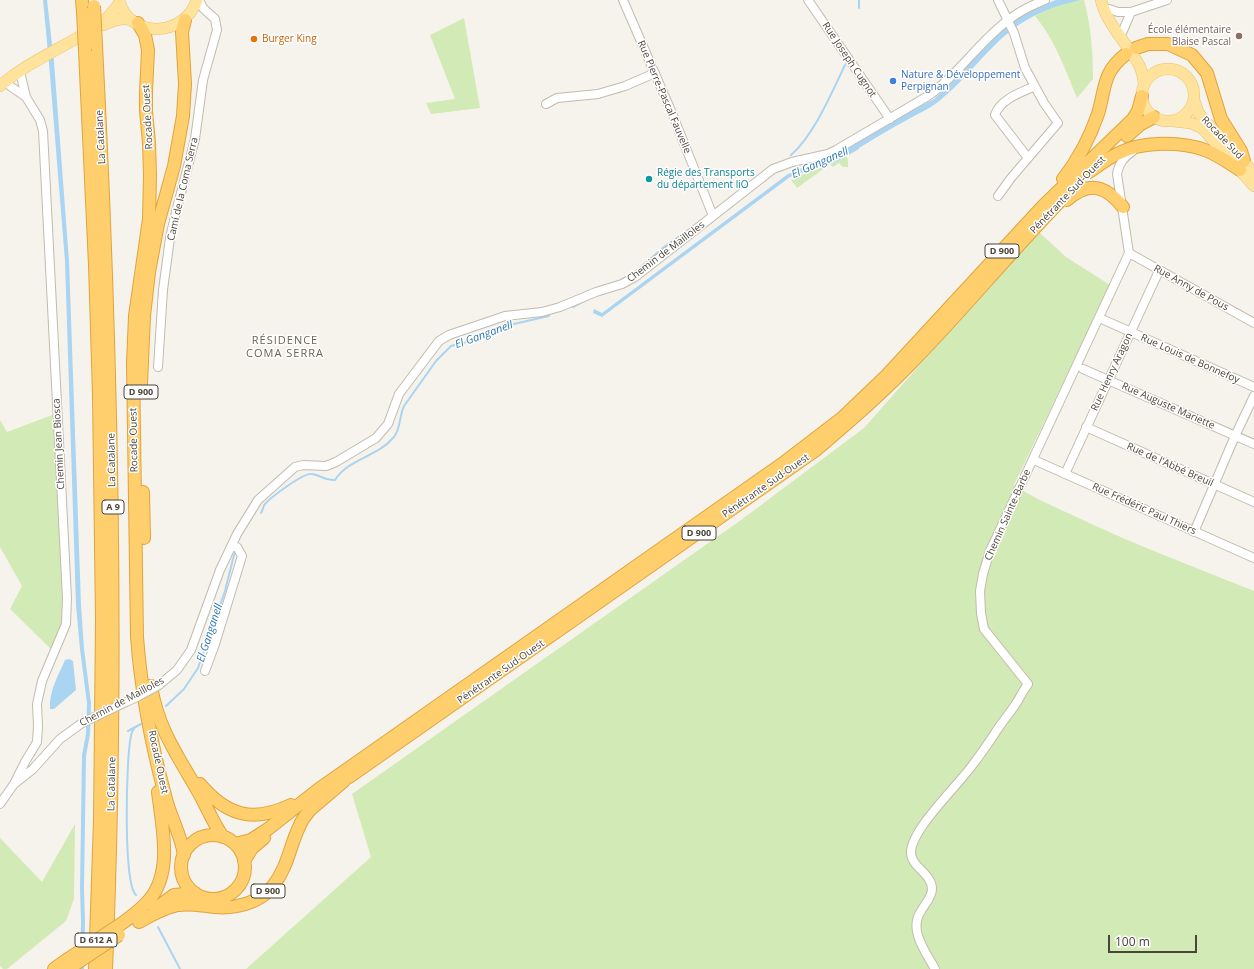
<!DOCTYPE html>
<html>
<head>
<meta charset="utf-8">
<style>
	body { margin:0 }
	#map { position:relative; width:1254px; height:969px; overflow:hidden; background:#f6f3ec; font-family:"Open Sans",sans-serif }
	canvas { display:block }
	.scale { position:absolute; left:1108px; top:935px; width:89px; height:18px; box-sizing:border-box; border:2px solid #4b4439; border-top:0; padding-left:5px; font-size:12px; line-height:14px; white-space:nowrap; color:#4b4439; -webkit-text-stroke:3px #fff; paint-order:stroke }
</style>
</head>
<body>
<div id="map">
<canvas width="1254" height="969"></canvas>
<div class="scale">100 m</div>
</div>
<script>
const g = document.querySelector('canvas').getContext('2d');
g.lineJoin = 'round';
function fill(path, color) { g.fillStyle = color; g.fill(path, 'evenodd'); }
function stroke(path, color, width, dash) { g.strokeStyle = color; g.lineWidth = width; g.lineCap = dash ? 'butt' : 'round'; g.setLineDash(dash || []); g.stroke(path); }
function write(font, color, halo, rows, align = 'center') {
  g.font = font + ' "Open Sans",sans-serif'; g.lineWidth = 3; g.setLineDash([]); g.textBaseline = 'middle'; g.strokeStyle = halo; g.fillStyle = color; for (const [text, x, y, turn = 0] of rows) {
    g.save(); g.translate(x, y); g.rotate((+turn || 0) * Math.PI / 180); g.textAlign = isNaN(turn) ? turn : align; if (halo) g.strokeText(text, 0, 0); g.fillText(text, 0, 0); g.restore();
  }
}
fill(new Path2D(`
	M1084,0C1091,26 1093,52 1093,79L1077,98C1065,69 1055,40 1035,16C1049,8 1068,1 1084,0Z
	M464,18L480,108L431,114L426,103L455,99L430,35Z
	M847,156L848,162V167H843L839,163L833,167L830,164L797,188L791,180L816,168L838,161Z
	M1038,231L1066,257L1110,285L1014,485C1031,497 1051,505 1070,514C1130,543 1192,566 1254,591V969H246L371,857L352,794L741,520L864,428Z
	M55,414L64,610L61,628L51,649L10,609L22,586L0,547V420L7,432Z
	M75,824L74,899L66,921L7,969H3L0,966V838L42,882Z`), '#d2eab5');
fill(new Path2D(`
	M43,0H47L54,62L69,261L81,605L84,649L91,703L90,734L86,756L84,888L85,922L84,969H80L81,922L80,888L82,755L86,734L87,703L80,649L76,605L65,261L49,63Z
	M1056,0H1082C1049,6 1020,20 996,44C976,63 961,84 938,102C929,109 917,114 907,120C890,129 875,138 859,148V149L838,161L790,177L602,317L593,313L594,309L602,313L788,174L814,163L836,156L897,118L934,99L957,78L990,40L1012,22L1028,11Z
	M69,659L73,661L76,690L54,709H50C49,691 58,676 65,660Z`), '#a9d4f2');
stroke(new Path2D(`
	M859,8V0
	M791,155C814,135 832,92 845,65
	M641,267L664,247L690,229
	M617,282L635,272
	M573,307L586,300
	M261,513C263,510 263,506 265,504C270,498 304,472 312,474C321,475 324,481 335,480C348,459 377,457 393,438C401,430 399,416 404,406L436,361L451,346L458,344L472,341L505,326L549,316
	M166,706L184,689L198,668L225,591L234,555L236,552
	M135,727C133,730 131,733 131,736C126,757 123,883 136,895
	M128,731L141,724
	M158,927L180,969`), '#a9d4f2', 2);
const minor = new Path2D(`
	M623,0L672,113L713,216
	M808,0L890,119
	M998,0L1014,33L1025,68L1044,103L1058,123L1011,178L998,196
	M1109,9L1118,12H1131L1167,0
	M1122,33L1131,12
	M10,86L26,97L21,76
	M546,104L557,98L598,94L625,86L655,73
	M1028,158L995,115C1000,99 1022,92 1035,86
	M1129,253L1254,323
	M1129,253L1117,174C1119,163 1124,157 1133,151
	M1104,320L1254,387
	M158,367L163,290L170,238L176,212L195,139L203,80L217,30L215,19L203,8L199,0
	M1083,369L1254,444
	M1086,427L1254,502
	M1034,460L1254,558
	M1065,474L1159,271
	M1194,532L1235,436L1254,396
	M205,671L215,644L242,556L237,547H231
	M159,685L177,670L191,650L220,570L237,534L258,500L295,467L303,465L326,466L336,462L376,438L388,424L399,394L439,341L449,335L505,316L542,312L560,307L596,292L622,284L635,277L773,169L792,162L828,154L836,150L928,96C958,75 978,43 1007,21C1018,12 1032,5 1045,0
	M126,702L137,697
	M14,784L25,762L37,742L38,726L37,704L42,681L66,624L67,598L43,131L40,120L26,97
	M0,804L14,784L33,769L60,739L82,723
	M935,969C926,952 908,930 921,911C925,904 932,897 932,889C932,873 910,867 911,851C913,828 957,786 971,767C981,754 990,741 999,727C1006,717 1014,708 1020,697C1022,693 1025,688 1028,684L984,629L981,613L980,591L983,574L990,551L1129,253`);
const major = new Path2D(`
	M119,0C129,39 184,38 197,0
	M1101,0C1107,25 1127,43 1139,65C1142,70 1143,77 1144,83
	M103,25C113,21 121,17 132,20
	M1142 95a26 26 0 1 1 52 0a26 26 0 1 1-52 0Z
	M0,86C31,59 71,45 104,21C110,16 114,9 120,3
	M1194,100L1198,112L1204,120L1254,173
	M1173,121L1191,123L1202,128L1254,186`);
const highway = new Path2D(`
	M82,0L83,12
	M138,23L145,35L148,50L146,92V111L149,143L150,175L149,219L135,316L133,363L137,637C141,691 152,747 166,799C171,818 181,835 184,855
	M96,45C112,353 119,661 106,969
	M1136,48L1148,44H1168L1192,55L1207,73L1221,119L1241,151L1244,161
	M85,51L95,265L99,395L102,620L100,820L95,969
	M1127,136L1141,124L1154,117
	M1089,172C1098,166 1107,159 1117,154C1141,141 1180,141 1205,150C1218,155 1229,163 1240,170
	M1063,179C1078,160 1090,137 1098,114C1106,87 1102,73 1126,54
	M1067,200C1089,181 1105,185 1123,207
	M141,384L144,316L149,272L158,224L174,166L183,116L185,84L182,32L185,20
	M143,492L144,538
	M151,686C158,729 178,756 199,793C207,807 213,823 223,837
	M349,777L816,450C851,420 886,390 918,356C970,302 1018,243 1072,189
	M200,784C227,816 253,823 291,805
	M181 867a32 32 0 1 1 64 0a32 32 0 1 1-64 0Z
	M235,844L251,840L268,829L319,789L782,464L842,418L887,375L1043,206L1133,119L1138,111L1142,96
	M244,861L252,848L264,838
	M155,909L174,895L195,893
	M124,922C133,915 143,908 150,899C173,871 162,826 158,792
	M139,922C151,915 164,908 178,905C191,903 203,906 215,907C235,909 260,903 273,886C289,865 289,847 300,825C302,819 307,814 310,810L344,781
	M54,969L68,959`);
stroke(minor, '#c2bbae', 10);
stroke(major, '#e6c16a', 12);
stroke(highway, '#e0a43c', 14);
stroke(minor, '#fff', 8);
stroke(major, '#ffe39c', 11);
stroke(highway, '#ffcf6e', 12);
const minorBridge = new Path2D(`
	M137,697L159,685
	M82,723L126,702`);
const highwayBridge = new Path2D(`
	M94,6L96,45
	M83,12L85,51
	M68,959L124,922
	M68,969L119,935`);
stroke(minorBridge, '#c2bbae', 10, []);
stroke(highwayBridge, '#e0a43c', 14, []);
stroke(minorBridge, '#fff', 8);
stroke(highwayBridge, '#ffcf6e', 12);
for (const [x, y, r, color] of [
	[1239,36,4,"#8d6e63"],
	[254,39,4,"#e8710a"],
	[893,81,4,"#3f7fe0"],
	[649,179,4,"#0f9aa8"]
]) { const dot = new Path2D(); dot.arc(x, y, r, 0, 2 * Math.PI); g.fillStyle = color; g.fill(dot); stroke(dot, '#fff', 1.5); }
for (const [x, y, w] of [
	[1002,251,34],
	[141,392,34],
	[113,507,22],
	[699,533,34],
	[268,891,34],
	[96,940,42]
]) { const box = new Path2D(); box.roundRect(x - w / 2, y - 7, w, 14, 3); g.fillStyle = '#fff'; g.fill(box); stroke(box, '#4b4439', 1); }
write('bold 9px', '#4b4439', null, [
	["D 900",1002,251],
	["D 900",141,392],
	["A 9",113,507],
	["D 900",699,533],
	["D 900",268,891],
	["D 612 A",96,940]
]);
write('10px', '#785e54', '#fff', [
	["École élémentaire",1231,30],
	["Blaise Pascal",1231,42]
], 'right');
write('10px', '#c56008', '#fff', [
	["Burger King",262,39]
], 'left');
write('10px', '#4b4439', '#fff', [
	["Rue Joseph Cugnot",849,60,56],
	["Rue Pierre-Pascal Fauvelle",664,97,67],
	["Rocade Ouest",148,117,-93],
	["La Catalane",101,137,-93],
	["Rocade Sud",1222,138,46],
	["Camí de la Coma Serra",183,189,-77],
	["Pénétrante Sud-Ouest",1068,195,-46],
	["Chemin de Mailloles",666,252,-37],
	["Rue Anny de Pous",1191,288,29],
	["Rue Louis de Bonnefoy",1190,359,24],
	["Rue Henry Aragon",1112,372,-65],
	["Rue Auguste Mariette",1168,406,24],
	["Rocade Ouest",134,440,-91],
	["Chemin Jean Biosca",59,444,-93],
	["La Catalane",112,460,-91],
	["Rue de l'Abbé Breuil",1170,465,24],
	["Pénétrante Sud-Ouest",766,486,-35],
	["Rue Frédéric Paul Thiers",1144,509,24],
	["Chemin Sainte-Barbe",1008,515,-66],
	["Pénétrante Sud-Ouest",501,672,-35],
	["Chemin de Mailloles",122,702,-28],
	["Rocade Ouest",158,762,78],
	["La Catalane",112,784,-89]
]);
write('10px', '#366cbe', '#fff', [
	["Nature & Développement",901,75],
	["Perpignan",901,87]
], 'left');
write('10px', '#0d838f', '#fff', [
	["Régie des Transports",657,173],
	["du département liO",657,185]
], 'left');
write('italic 11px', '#2e7ab2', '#fff', [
	["El Ganganell",820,163,-24],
	["El Ganganell",484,335,-20],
	["El Ganganell",210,633,-72]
]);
g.letterSpacing = '1px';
write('11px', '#6e6250', '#fff', [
	["RÉSIDENCE",285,341],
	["COMA SERRA",285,354]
]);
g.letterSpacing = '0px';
</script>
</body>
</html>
